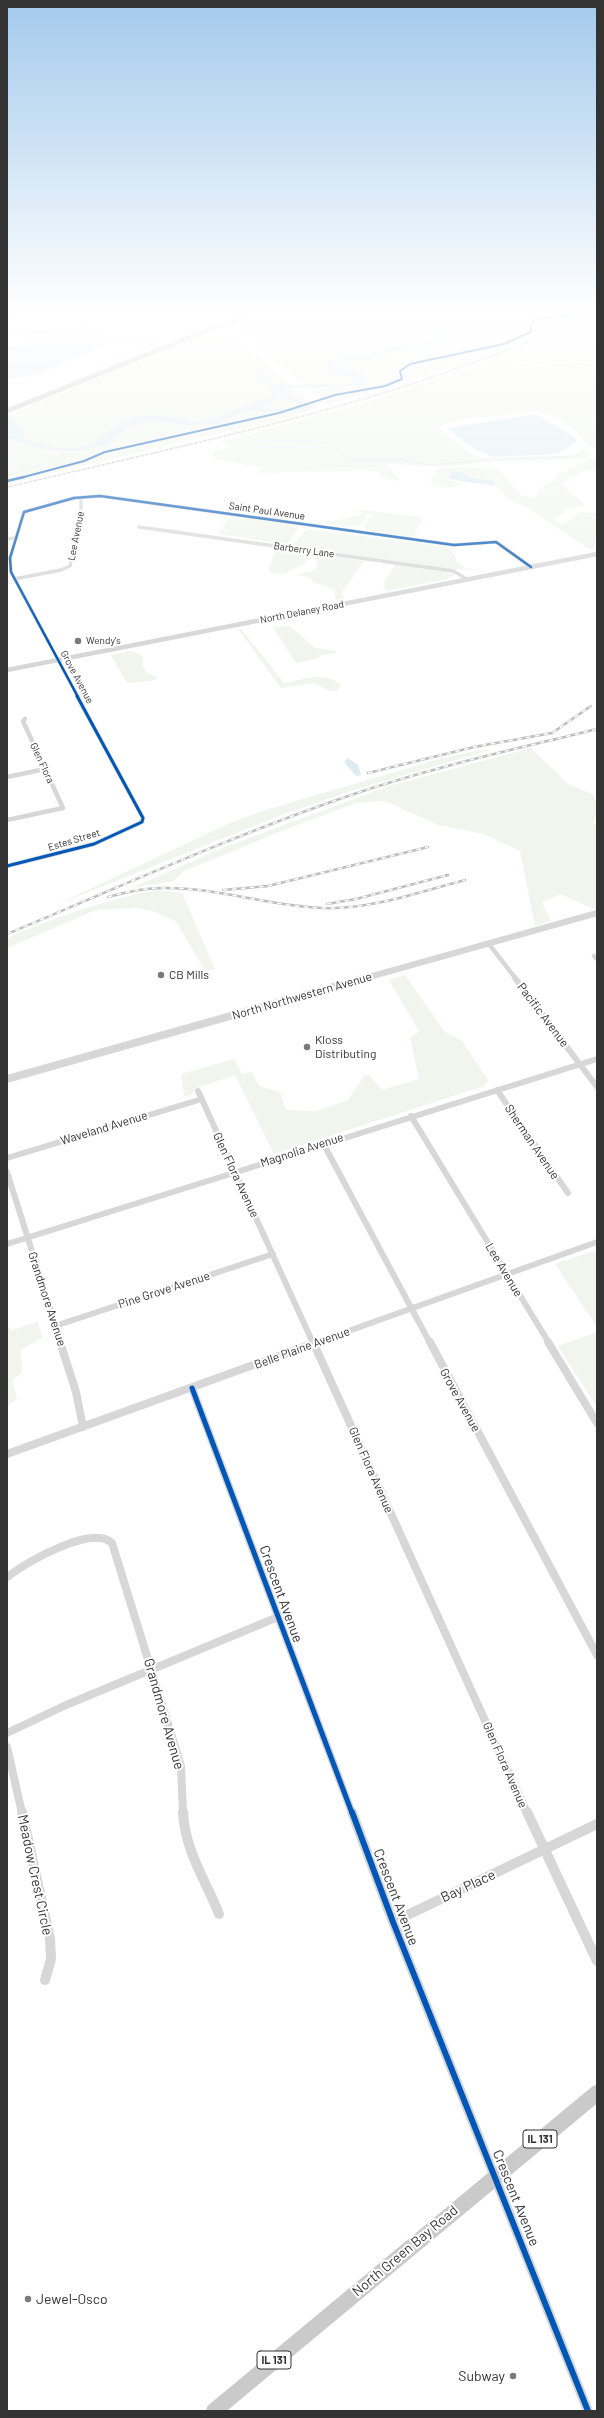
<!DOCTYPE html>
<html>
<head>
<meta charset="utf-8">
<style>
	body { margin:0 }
	#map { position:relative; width:604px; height:2418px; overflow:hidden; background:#fff; font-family:Barlow,sans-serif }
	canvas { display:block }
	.frame { position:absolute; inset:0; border:8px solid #333; pointer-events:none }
</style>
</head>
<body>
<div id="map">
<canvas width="604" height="2418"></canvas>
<div class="frame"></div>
</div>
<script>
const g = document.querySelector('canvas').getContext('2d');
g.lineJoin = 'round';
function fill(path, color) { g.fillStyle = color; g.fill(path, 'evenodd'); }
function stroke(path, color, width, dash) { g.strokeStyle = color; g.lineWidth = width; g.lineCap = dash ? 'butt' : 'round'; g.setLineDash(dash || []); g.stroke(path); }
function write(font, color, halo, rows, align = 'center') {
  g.font = font + ' Barlow,sans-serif'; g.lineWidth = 4; g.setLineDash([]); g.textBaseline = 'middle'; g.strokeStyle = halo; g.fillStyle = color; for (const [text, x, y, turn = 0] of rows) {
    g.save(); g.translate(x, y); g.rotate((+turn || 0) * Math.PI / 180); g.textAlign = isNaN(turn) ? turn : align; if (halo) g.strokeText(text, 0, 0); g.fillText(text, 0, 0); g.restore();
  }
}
fill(new Path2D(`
	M273,307H597V312L536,335L240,331L231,323Z
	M131,320L112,325L105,330L7,337V333Z
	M597,320V332L561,333Z
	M50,339L169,340L100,367L102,364L155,342L48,343L7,347V345Z
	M226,339L239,341L319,409L245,429L239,428L7,484V415L191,340Z
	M252,341H522L432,373L328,405Z
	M539,341H597V363L573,361L539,364L525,363L506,354Z
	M502,356L520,364L537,366L570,362L597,364V442L593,443L597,446V449L584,442C578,427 549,412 533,411C525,410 517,414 509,415C487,418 460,415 440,427L441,431L470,453L484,459L572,456L582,453L583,449L591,455L586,459L487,462L444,467L386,464L401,481L380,477L378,471L363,470L257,473L264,468L220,460L213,456V451L232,448L221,440C244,437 264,429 286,424C360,406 431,381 502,356Z
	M597,457V470L578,472L581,475L568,478L563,485C569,494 578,496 585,506L563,509L565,513L554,519L560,524L567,522L581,512L597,513L595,548L589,549L525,506L509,500L492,480L472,478L456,470L449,472L452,480L461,483L456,487H435L430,479L437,477L435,470L455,467L498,469L522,496L535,498L541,487L554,482L556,474L568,472L567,468Z
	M355,509L419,517L423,521L415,532V537L374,532L363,527L373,515L354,510Z
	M362,513H367L360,525L353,527L323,523L361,515Z
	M231,516L300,526L288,544L218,534Z
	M307,529L448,547L455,555L457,563L465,568L482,570L450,569L291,546Z
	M287,550L364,561L342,592L344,599L336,600L334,590L324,585L313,583L310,578L297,574L311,572L318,566L315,557H307V562L283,575L268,572L275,551Z
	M395,564L455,574L448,579L386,591L383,585Z
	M290,626L315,648L335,651L337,653L322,655L319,658L296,663L273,627Z
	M238,629L242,630L284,683C304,680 325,670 341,685L337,691H329L314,683L281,688Z
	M130,651L140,654L143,659L142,666L147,673L158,677L152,681L127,683L111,655Z
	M531,748L568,784L594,795C596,805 599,813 593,822L597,827V908L593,909L561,894L542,902L551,921L535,926L520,851L484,834L438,825L385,801L356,803L289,828L182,872L174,881L131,888L228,846L389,786Z
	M480,750H490L357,789L287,813L58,904L230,823L262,811L439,759Z
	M157,890L182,893L215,969L205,971L176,921L155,912L136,908L96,910L7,948V938C56,917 104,900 157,890Z
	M405,975L445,1032L462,1041L488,1080L484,1086L274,1154L235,1075L196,1088L191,1095L184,1096L181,1074L234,1059L242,1074L252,1072L259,1086L280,1092L286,1110L316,1111L348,1100L364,1076L369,1075L382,1090L419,1079L410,1038L419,1031L389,980Z
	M597,1250V1327L555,1264Z
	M38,1322L42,1337L21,1350L22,1373L12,1380L17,1399L7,1406V1326L12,1330Z
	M597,1332V1407L558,1346Z`), '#f1f5ed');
fill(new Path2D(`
	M106,342L108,344L32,376L7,379V347L48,343Z
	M417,345L423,348L399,350L369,359L333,364V367L356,372L367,377L366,383L362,385L288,388L285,391L312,406C305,419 261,410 248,411C239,412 232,416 225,421L224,423L189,425L153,420L133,426L117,435L109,444L77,451L44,449L7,438V417H14L16,425L26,432L22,437C37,446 76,454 92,443C108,433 123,419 143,416C163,412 180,421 200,422C212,422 220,415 231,411C242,406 256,402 268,398L274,389L254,371H258L272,383L279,385L352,384L360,380L329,370L326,364L338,358L364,356L384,349ZM282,397L290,399L301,407L297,409H262L267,404Z
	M536,414L571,435L577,441L575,443L558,454L494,457L474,449L446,428Z
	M456,470L472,478L492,480L496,486C486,484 454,482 448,477L451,475L449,473Z
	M348,758L358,765L361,775L356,776L344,762Z`), '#ddebf3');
stroke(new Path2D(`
	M517,313L530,320
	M535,321L556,326L597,310
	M591,321L597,324
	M218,423L258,441L310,440L332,443L339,454L354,460L399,459L430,465L492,459L572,456L582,453L583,449L592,445
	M7,476L58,459L64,455L58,450`), '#ddebf3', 1);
fill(new Path2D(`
	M434,307H440L434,318L447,331L448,338L433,345L402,350V348L430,343L443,336L442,333L428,318Z`), '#ddebf3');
stroke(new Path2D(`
	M139,527L453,571L467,579
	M7,539L15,538
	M14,579L61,570L70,566L81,514V497
	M78,697L11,572L10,558L24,512L74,498L100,496L454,545L496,542L531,567`), '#d7d7d7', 3.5);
stroke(new Path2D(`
	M7,777L45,769
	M7,820L63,808L23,721L25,719
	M7,866L94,844L142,822L143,818L77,696
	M489,944L516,979
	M594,956L597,959`), '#d7d7d7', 4.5);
stroke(new Path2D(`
	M515,978L597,1087
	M497,1090L568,1193
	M198,1091L313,1343
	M411,1116L549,1343
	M323,1143L430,1343
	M7,1158L202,1099
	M7,1172L61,1343
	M7,1244L597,1059
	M55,1326L273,1254
	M315,1343L597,1242`), '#d7d7d7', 6);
stroke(new Path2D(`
	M60,1342L76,1392L83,1427
	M313,1342L527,1813
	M430,1342L597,1655
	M548,1342L597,1423
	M192,1388L352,1813
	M7,1454L317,1342
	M7,1577C26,1563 91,1524 112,1543L181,1766L183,1813
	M7,1733L66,1705L278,1617
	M7,1747L22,1813`), '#d7d7d7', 8);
stroke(new Path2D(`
	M22,1812L50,1939L51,1959L45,1980
	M183,1812C185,1851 205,1879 219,1914
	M352,1812L393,1922L588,2411
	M527,1812L597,1961
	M393,1922L597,1824`), '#d7d7d7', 10);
stroke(new Path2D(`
	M7,670L597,554`), '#d7d7d7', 4.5);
stroke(new Path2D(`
	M362,979L597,913`), '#d7d7d7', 6);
stroke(new Path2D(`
	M7,1079L365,978`), '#d7d7d7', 8);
stroke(new Path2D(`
	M7,314L61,307`), '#cacaca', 4.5);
stroke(new Path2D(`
	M214,2411L597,2093`), '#cacaca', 16);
stroke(new Path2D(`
	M7,411L265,307`), '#c7c7c7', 5);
const railFar1 = new Path2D(`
	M7,487C127,459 248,433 367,398C445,375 521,345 597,316`);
const rail = new Path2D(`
	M368,773L474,747L552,733L591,706
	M223,890L268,886L428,847
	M108,897C126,892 143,888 162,888C216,887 268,906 322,908C370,910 419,892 465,880
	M327,904L356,899L448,875
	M7,934C122,886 236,834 354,794C433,767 516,749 597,729`);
stroke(railFar1, '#bebebe', 1.5);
stroke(rail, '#bebebe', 2.5);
stroke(railFar1, '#fff', 1, [2.5]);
stroke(rail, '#fff', 1.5, [4.5]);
stroke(new Path2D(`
	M20,478L84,461L105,452L279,413L335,395L385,386L402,379L400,371L410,364L504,344L531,332L530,325L536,319L578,314L589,307`), '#0057b8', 2);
stroke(new Path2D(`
	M7,481L24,477
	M78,697L11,572L10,558L24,512L74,498L100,496L454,545L496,542L531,567`), '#0057b8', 2.5);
stroke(new Path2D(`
	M7,866L94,844L142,822L143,818L77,696`), '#0057b8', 3);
stroke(new Path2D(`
	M192,1388L352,1813`), '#0057b8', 5);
stroke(new Path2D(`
	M352,1812L393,1922L588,2411`), '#0057b8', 6);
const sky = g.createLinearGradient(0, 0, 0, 646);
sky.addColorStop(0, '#a3caec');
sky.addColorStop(0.48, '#fff');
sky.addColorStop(1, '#ffffff00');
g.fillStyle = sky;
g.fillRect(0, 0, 604, 646);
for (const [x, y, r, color] of [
	[78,641,4,"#7a7a7a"],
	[161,975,4,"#7a7a7a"],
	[307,1047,4,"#7a7a7a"],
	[28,2299,4,"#7a7a7a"],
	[513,2376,4,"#7a7a7a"]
]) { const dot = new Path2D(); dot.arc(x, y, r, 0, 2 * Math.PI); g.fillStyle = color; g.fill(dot); stroke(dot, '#fff', 1.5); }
write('10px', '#333', '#fff', [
	["Saint Paul Avenue",267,511,8],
	["Lee Avenue",76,536,-79],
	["Barberry Lane",304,550,8],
	["North Delaney Road",302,612,-11],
	["Grove Avenue",77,677,62],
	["Glen Flora",42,763,65],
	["Estes Street",74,840,-17]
]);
write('10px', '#333', '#fff', [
	["Wendy's",86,641]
], 'left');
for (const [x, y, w] of [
	[540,2139,34],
	[274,2360,34]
]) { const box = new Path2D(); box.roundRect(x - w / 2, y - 9, w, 18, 3); g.fillStyle = '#fff'; g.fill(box); stroke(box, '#333', 1); }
write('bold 11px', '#333', null, [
	["IL 131",540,2139],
	["IL 131",274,2360]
]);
write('12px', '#333', '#fff', [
	["CB Mills",169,975],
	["Kloss",315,1040],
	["Distributing",315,1054]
], 'left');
write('12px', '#333', '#fff', [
	["North Northwestern Avenue",302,996,-16],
	["Pacific Avenue",543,1015,53],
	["Waveland Avenue",104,1128,-17],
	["Sherman Avenue",532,1142,56],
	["Magnolia Avenue",302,1150,-18],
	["Glen Flora Avenue",236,1175,65],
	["Lee Avenue",504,1270,59],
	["Pine Grove Avenue",164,1290,-18],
	["Grandmore Avenue",47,1299,72],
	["Belle Plaine Avenue",302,1348,-20],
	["Grove Avenue",460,1400,61],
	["Glen Flora Avenue",371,1470,66],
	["Glen Flora Avenue",505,1765,66]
]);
write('14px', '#333', '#fff', [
	["Crescent Avenue",281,1594,70],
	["Grandmore Avenue",164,1714,74],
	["Meadow Crest Circle",35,1875,78],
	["Bay Place",468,1886,-25],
	["Crescent Avenue",396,1897,69],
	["Crescent Avenue",516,2198,68],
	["North Green Bay Road",405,2251,-40]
]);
write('14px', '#333', '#fff', [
	["Jewel-Osco",36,2299],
	["Subway",505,2376,"right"]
], 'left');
</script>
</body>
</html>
